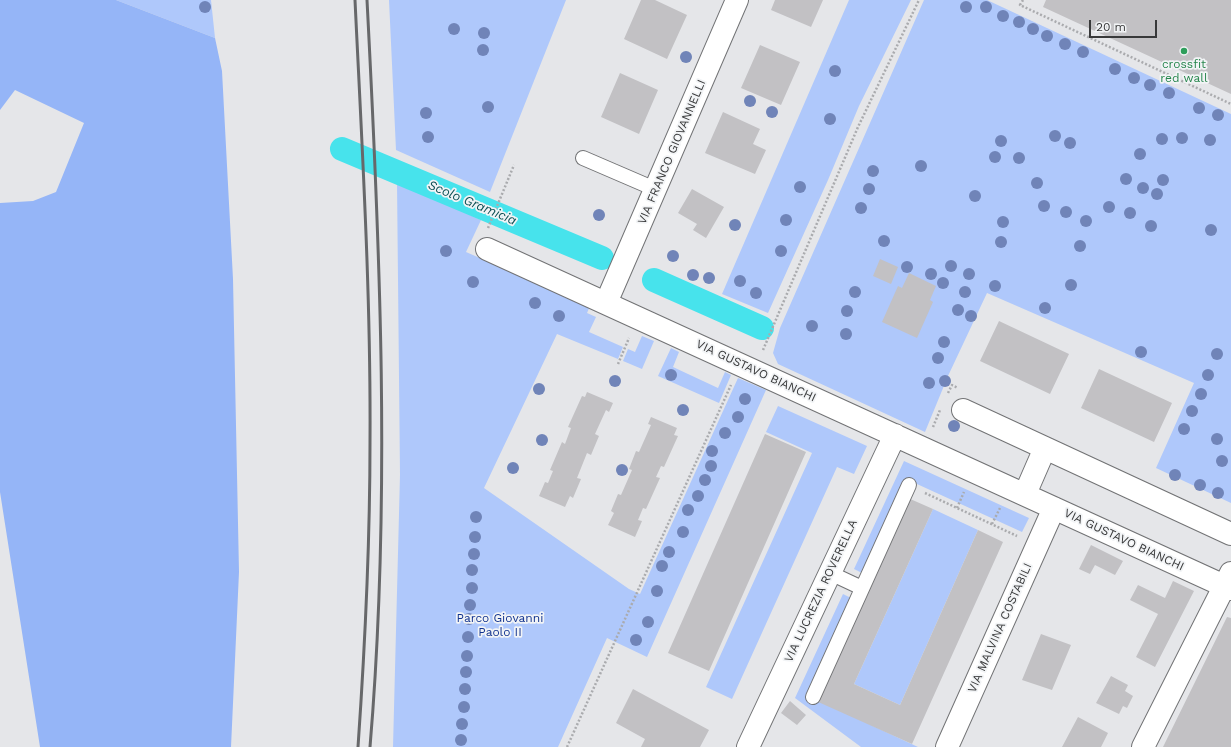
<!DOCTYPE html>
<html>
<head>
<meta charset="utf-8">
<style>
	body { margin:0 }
	#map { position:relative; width:1231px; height:747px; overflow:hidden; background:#e5e6e9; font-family:"Work Sans",sans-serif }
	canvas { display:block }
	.scale { position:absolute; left:1089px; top:20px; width:68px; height:18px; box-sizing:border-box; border:2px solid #38393a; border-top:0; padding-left:5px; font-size:12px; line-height:14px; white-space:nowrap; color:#38393a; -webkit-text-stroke:3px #f2f4f6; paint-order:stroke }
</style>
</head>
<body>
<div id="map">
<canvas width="1231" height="747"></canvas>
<div class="scale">20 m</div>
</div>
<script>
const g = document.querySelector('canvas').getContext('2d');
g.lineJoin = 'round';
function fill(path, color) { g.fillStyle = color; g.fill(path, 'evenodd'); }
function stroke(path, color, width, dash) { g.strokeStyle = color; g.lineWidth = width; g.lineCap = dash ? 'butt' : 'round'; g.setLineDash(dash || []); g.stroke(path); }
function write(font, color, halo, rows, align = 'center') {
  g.font = font + ' "Work Sans",sans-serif'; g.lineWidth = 3.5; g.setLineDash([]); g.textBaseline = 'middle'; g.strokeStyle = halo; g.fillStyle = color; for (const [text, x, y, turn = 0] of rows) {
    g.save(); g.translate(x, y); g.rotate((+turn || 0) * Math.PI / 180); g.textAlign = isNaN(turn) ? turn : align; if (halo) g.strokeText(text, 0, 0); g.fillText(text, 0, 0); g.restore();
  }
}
fill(new Path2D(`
	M116,0H211L215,38Z
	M389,0H566L490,192L396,150Z
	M849,0H911L859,106L828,180L768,313L722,294Z
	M924,0H987L1231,114V503L1156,468L1194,383L987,293L948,376L925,432L778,364L773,353L780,328Z
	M397,182L481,220L466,252L590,306L587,313L596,317L589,332L623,347L618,359L557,334L484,488L629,589L640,594L738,378L766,390L647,657L607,638L558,747H393L400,475Z
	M642,336L654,341L642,369L623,361L628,349L635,352Z
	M671,348L679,352L673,367L718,388L725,372L731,375L719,403L658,376Z
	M778,406L867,446L854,474L837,467L732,699L706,687L812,453L766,432Z
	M904,461L1029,518L1022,532L906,479L862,573L854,569Z
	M933,509L978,530L900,705L854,684Z
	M843,594L851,598L841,711L918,747H861L795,698Z`), '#afc8fb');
fill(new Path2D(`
	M0,0H116L215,38L222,71L233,279L239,572L231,747H40L0,492V203L33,201L56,192L84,123L15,90L0,110Z`), '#95b5f7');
stroke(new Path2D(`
	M342,149L602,258
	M654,280L762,328`), '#47e3ec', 24);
fill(new Path2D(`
	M641,0H655L687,15L667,59L624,39Z
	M775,0H823L811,27L771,10Z
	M1046,0H1231V94L1043,7Z
	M760,45L800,62L781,105L741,88Z
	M620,73L658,90L639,134L601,117Z
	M723,112L760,129L753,144L766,150L755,174L705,153Z
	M692,189L724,207L706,238L693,230L697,224L678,213Z
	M880,259L898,267L891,284L873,276Z
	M909,273L936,286L930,300L933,302L917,338L882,322L898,286L902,288Z
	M999,321L1069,354L1050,394L980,361Z
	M1099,369L1172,403L1154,442L1081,408Z
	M587,392L613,403L609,412L606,410L595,434L599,436L591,455L587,453L577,478L581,479L573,498L570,496L565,507L539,496L545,482L548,483L553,471L550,470L562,442L565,444L571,428L568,427L582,396L585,397Z
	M651,417L677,428L674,435L678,436L664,467L661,466L656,477L660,478L646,509L643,508L638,520L642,521L635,537L608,525L614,513L611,511L618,494L621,495L632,470L629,469L636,451L639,452L651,425L648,424Z
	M765,434L806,452L709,671L668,653Z
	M908,498L933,509L854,684L900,705L978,530L1003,542L912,744L816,701Z
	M1091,545L1123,561L1115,575L1095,565L1090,574L1079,569Z
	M1173,581L1194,591L1155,667L1136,657L1158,614L1130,600L1138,585L1165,598Z
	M1227,617L1231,618V747H1163Z
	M1041,634L1071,645L1052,690L1022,680Z
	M1111,676L1128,685L1125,691L1133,696L1127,708L1123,706L1119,714L1096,703Z
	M633,689L709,730L700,747H641L645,739L616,723Z
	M790,701L806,715L797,725L781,713Z
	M1078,717L1108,733L1101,747H1062Z`), '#c2c1c4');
const lane = new Path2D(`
	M583,158L655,189
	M830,573L862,588
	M813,697L909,485`);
const street = new Path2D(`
	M487,249L1231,589
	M606,303L737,0
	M963,410L1231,534
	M1025,494L1045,448
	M748,747L895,435
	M947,747L1054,508
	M1143,747L1231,573`);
stroke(lane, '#727375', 16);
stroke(street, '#727375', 24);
stroke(new Path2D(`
	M1023,0L1020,5L1231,104
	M488,228L514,165
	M763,350L858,127L919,0
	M618,364L629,338
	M948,393L952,385L958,388
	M933,427L940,410
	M925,493L1017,536
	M957,508L964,492
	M992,524L1000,508
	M567,747L731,385`), '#aaabae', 2.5, [2, 2]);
stroke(lane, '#fff', 14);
stroke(street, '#fff', 22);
stroke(new Path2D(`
	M355,0C362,147 371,295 370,443C370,544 365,646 358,747
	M367,0C380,249 391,498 370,747`), '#67686a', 3);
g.fillStyle = '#7084b8';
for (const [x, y] of [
	[205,7],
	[966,7],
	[986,7],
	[1003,16],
	[1019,22],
	[454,29],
	[1033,29],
	[484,33],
	[1047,36],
	[1065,44],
	[483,50],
	[1083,52],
	[686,57],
	[1115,69],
	[835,71],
	[1134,78],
	[1150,85],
	[1169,93],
	[750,101],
	[488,107],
	[1199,108],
	[772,112],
	[426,113],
	[1218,115],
	[830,119],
	[1055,136],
	[428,137],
	[1182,138],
	[1162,139],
	[1210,140],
	[1001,141],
	[1070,143],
	[1140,154],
	[995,157],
	[1019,158],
	[921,166],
	[873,171],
	[1126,179],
	[1163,180],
	[1037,183],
	[800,187],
	[1143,188],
	[869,189],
	[1157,194],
	[975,196],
	[1044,206],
	[1109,207],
	[861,208],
	[1066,212],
	[1130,213],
	[599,215],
	[786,220],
	[1086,221],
	[1003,222],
	[735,225],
	[1151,226],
	[1211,230],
	[884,241],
	[1001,242],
	[1080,246],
	[446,251],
	[781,251],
	[673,256],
	[951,266],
	[907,267],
	[931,274],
	[969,274],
	[693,275],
	[709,278],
	[740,281],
	[473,282],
	[943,283],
	[1071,285],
	[995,286],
	[855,292],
	[965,292],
	[756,293],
	[535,303],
	[1045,308],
	[958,310],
	[847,311],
	[559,316],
	[971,316],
	[812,326],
	[846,334],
	[944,342],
	[1141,352],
	[1217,354],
	[938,358],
	[671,375],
	[1208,375],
	[615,381],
	[945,381],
	[929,383],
	[539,389],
	[1201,394],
	[745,399],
	[683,410],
	[1192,411],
	[738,417],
	[954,426],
	[1184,429],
	[725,433],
	[1217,439],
	[542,440],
	[712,451],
	[1222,461],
	[711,466],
	[513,468],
	[622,470],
	[1175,475],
	[705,480],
	[1200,485],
	[1218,493],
	[698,496],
	[688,510],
	[476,517],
	[683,532],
	[475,537],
	[669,552],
	[474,554],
	[662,566],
	[472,570],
	[472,588],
	[657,591],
	[470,605],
	[469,619],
	[648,622],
	[468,637],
	[636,640],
	[467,656],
	[466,672],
	[465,689],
	[464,707],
	[462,724],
	[461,740]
]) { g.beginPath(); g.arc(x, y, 6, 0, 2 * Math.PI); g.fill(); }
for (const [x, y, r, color] of [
	[1184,51,4,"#2e9e5b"]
]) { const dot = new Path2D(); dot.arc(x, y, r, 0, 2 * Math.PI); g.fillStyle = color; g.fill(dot); stroke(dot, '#f2f4f6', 1.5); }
write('12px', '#27864d', '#f2f4f6', [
	["crossfit",1184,64],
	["red wall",1184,78]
]);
write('12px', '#38393a', '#f2f4f6', [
	["VIA FRANCO GIOVANNELLI",672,152,-67],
	["VIA GUSTAVO BIANCHI",756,371,25],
	["VIA GUSTAVO BIANCHI",1124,540,25],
	["VIA LUCREZIA ROVERELLA",821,591,-65],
	["VIA MALVINA COSTABILI",1000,628,-66]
]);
write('12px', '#11338f', '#f2f4f6', [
	["Parco Giovanni",500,618],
	["Paolo II",500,632]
]);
write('italic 13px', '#0e5155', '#f2f4f6', [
	["Scolo Gramicia",472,203,23]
]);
</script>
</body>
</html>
